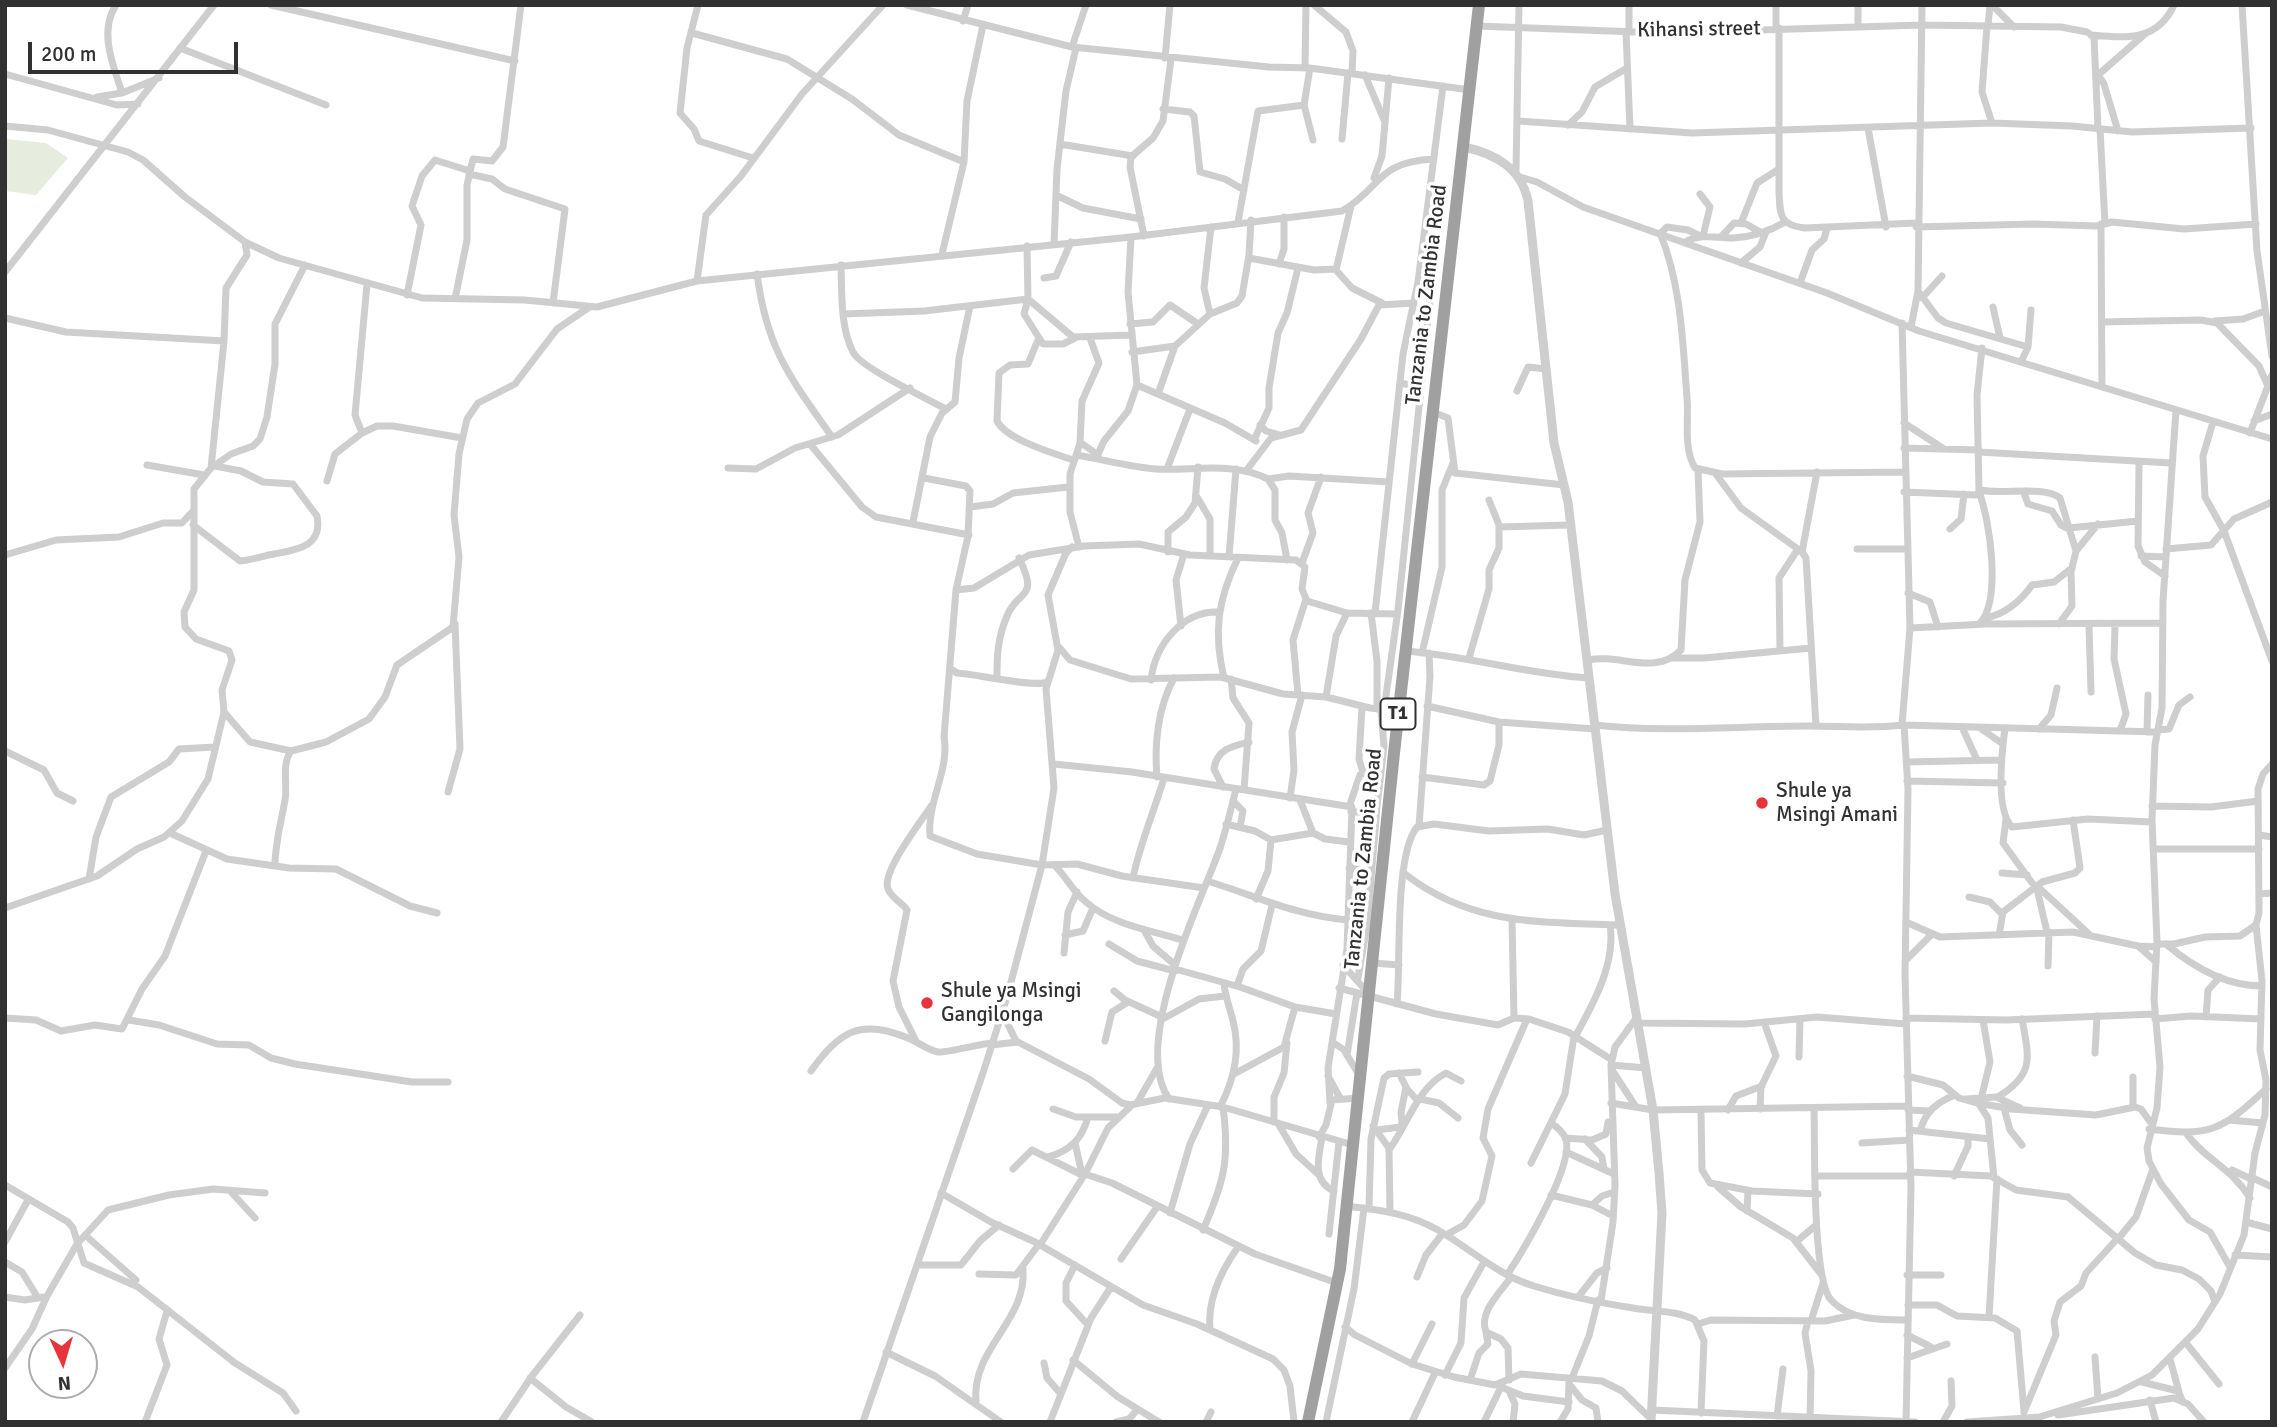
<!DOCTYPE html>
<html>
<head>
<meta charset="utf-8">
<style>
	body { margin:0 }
	#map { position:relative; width:2277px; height:1427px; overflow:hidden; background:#fff; font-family:Signika,sans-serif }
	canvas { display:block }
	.frame { position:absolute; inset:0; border:7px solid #313131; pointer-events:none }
	.north { position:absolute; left:28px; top:1329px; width:70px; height:70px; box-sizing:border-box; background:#fff; border:2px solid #adadad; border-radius:50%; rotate:176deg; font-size:19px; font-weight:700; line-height:28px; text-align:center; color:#313131 }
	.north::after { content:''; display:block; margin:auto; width:24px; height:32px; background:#e7333a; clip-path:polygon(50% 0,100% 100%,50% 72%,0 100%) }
	.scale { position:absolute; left:28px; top:42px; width:210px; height:32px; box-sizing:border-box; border:4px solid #313131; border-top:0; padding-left:9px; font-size:21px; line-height:24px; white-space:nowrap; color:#313131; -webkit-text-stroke:5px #fff; paint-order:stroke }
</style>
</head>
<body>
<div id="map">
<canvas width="2277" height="1427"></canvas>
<div class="frame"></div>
<div class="north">N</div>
<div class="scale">200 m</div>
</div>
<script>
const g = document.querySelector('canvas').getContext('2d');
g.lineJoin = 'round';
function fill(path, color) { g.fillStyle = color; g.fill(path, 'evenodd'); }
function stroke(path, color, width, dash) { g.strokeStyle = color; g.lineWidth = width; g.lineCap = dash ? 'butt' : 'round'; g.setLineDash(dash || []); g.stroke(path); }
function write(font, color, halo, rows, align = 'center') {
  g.font = font + ' Signika,sans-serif'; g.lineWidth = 7; g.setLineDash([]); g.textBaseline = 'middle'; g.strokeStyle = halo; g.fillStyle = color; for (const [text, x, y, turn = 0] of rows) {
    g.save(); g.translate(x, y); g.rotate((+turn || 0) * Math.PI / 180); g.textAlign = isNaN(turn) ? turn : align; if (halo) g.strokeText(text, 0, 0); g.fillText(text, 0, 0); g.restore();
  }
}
fill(new Path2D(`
	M5,139L46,143L68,158L36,195L5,191Z`), '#e6eddf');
stroke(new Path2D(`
	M116,5C98,32 114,67 122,93
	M271,5L515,61
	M698,5L687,48L680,113L694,129L699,141L753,158
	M907,5L1072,47L1269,67L1310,68L1470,90
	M1314,5L1346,32L1353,51L1352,73
	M1629,5V32
	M1776,5V28
	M1992,5L2014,27
	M2242,5L2257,251L2272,356
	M963,21L968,5
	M1477,26L1664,33L1922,25L2061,27L2087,32L2094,37L2098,129
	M1987,26L1982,92L1992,123
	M1988,26L1990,5
	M1858,27V5
	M1779,28V191C1780,215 1779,225 1805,228L1916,223
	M1626,32L1630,129
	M692,33L787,59L852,99L899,135L964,162
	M2091,35C2126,38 2157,42 2174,5
	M1072,47L1086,5
	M180,48L326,105
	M1165,58L1170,5
	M1305,68L1306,5
	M1310,68L1304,105L1313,140
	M2097,73L2104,84L2118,131
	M5,74L117,105L138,104
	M1365,75L1384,120
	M2098,75L2146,33
	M97,97L122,93L159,78
	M1163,109L1190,112L1194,116L1200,172L1225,179L1244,190
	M1518,121L1692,133L1992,123L2072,126L2132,132L2251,128
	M1568,125L1582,112L1595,87L1627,68
	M5,126L48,130L128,152L143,160L185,197L245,242L279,258L422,298L525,300L597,307L697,281L1131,237L1342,211C1382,188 1375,162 1434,159
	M1868,128L1886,227
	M2100,129L2105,224
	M1342,139L1348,73
	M1060,144L1133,156
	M1516,171L1519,5
	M469,174L492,179L505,189L565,209L553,303
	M1520,177L1537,182L1583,207L1827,293L1919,331L2272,439
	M1374,178L1382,156L1389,78
	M1700,194L1710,207L1703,236
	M1058,196L1083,208L1141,219
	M1351,206L1336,270L1352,288L1382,303
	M1238,222L1258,111L1304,105
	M1741,223L1757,183L1779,169
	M2101,224L2102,387
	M1916,227L2033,224L2097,226L2112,222L2184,229L2256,224
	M1660,233C1681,283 1683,344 1687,398C1689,421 1683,448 1695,468L1722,474L1904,472
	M1661,233L1667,227L1688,230L1700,236
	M1144,236L1130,167L1131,157L1153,138L1163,121L1171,59
	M1721,237L1734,223L1746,224L1762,233
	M1685,242C1702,233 1714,238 1733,238C1751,237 1770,231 1785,222
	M1054,244L1057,169L1066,91L1076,48
	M1027,246L1028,299L1024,314L1043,344H1063L1075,338
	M942,254L964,162L967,101L983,25
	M1249,258L1314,270L1336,269
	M1741,263L1760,247L1766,232
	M1279,264L1284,249V217
	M841,265C842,292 840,327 853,352C861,368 926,398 946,409
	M5,272L214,5
	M757,274C767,350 790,377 832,437
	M1044,278L1056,276L1071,242
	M697,281L706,215L741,176L802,94L883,5
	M1800,283L1812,250L1824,239L1827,228
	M1918,291L1938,318L1946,323L2028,347
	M407,295L421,225L412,206L422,176L435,160L470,171
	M1922,298L1942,276
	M455,299L467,240V185L473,159L492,161L503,147L521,5
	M1993,307L2000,338
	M844,314L924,311L1028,299L1073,337L1131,335
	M1210,314L1204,288L1211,227
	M5,318L66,332L224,341
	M2215,321L2243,319L2265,311
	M2102,322L2201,320L2217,323L2259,366L2267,384
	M1130,324L1153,322L1170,305L1198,324
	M1911,327L1918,291L1922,5
	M1038,340L1028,364L1010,365L999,373L997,421C1007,440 1053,453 1073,460
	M1132,352L1175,346L1210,314L1237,303L1242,296L1249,255L1251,220
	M2022,360L2028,347L2031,310
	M1400,383L1420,387
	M1137,385L1225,423L1256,441
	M1517,391L1528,367L1546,369
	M1158,394L1175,346
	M2176,410L2163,601L2162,708L2155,745L2152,820L2157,942L2154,999L2160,1067L2157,1108L2147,1148L2149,1161L2161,1184L2189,1220L2210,1232L2230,1267
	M1433,412L1448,418L1455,473L1564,485
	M2254,421L2272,414
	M2213,422L2203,456L2205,497L2224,531L2272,661
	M1904,423L1944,449
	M1260,425L1266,431L1280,435
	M362,433L355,415L367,284
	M2250,433L2272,375
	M1254,440L1269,408V388L1278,333L1287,313L1298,268
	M1080,442L1098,455
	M810,444L862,507L876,517L969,535
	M1904,448L1979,450
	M1979,452L2171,463
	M1098,454L1104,441L1128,411L1137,385L1128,292L1131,237
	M1076,455C1102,459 1129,467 1156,469C1194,471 1232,461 1268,479L1275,490V520L1282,533L1287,560
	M2139,463L2138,546L2145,562L2165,576
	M147,465L204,475
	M211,468L224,341L226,288L247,255L245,242
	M728,468L756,469L795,448L838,435L910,388
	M1167,469L1190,409
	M1246,471L1271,438L1301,430L1361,339L1379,305L1414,303
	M1715,473L1741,508L1802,552L1806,558L1816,726
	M924,478L966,486L970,491L968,536L956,590L944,737C950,770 927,801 930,836L977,854L1042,865L1077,864L1122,876L1204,888
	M1268,479L1289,476L1389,482
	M327,481L335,454L362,433L377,426H393L462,438
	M1980,490C2002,495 2044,485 2060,498L2076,551L2071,572L2072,606L2059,624
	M1904,492L1976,495L1979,492L1977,395L1982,348
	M2024,493L2028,504L2052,511L2061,525L2069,529
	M1197,497L1210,519V556
	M970,507L993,504L1013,493L1068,487
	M913,522L930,437L942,413L955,402L959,358L970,306
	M193,525L240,561C252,560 263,556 274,554C296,550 323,547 317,516L293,484L263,482L241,471L215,466
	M1499,527L1569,525
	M2069,528L2138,521
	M1950,529L1961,519L1964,494
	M1079,547L1070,512V474L1080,443L1082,401L1099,363L1090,338
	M1857,549H1906
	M2166,549L2211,545L2234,519L2272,502
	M2076,551L2098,524
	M1168,552V532L1186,517L1195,503L1198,467
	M1802,552L1817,472
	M5,555L56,540L119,537L163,523H182L192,512
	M2141,556L2166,557
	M1229,557L1236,469
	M1302,563L1313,533L1308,513L1321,477
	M956,590L974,588L1029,555L1084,546L1139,544L1190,555L1296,560L1305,567L1302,589L1307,601L1347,613L1397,614
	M1908,593L1930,602L1938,627
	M1371,613L1377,661V709
	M1375,613L1403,354L1418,282L1443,86
	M1985,618C2004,615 2021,601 2032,585L2054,582L2072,568
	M1979,624C2002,602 1990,520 1979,492
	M2089,625L2091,692
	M2115,625L2114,659L2126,714L2120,731
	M1181,626L1176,580L1184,554
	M1910,628L1986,624L2163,623
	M1057,645L1070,660L1131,679L1221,677L1283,694L1326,697L1370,708L1399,711
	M1406,651C1468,656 1526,674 1588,678
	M1780,651L1779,578L1798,549
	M1422,653L1442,567V490L1453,463
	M1469,658L1489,589V570L1499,548V525L1489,500
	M1673,658H1704L1811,648
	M1588,660C1620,653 1655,677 1681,650L1685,580L1700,522L1698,470
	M951,669L957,673C977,674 1035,688 1047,682
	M997,676C997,654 998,637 1007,616C1018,588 1040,601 1019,558
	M1224,678C1213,632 1218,599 1238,558
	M1231,679L1233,698L1249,723L1244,790
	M1151,680C1155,645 1182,611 1218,612
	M1298,695L1293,640L1306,599
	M1326,697L1336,636L1347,613
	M1427,706L1499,722L1595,729
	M1362,707L1359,759L1363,773
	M1384,710L1398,610L1431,291L1430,266L1423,254
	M224,712L250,742L291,751L326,742L369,719L385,697L397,665L453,627L459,557L454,515L459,454L467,419L478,403L515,384L557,329L588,308
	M1594,725C1665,733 1737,726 1808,726C1841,726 1871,729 1904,725L2157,732
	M1902,725L1910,628L1902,323
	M1904,725L1908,789L1905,974L1911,1187L1906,1421
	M1962,727L1977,760
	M1980,728L2003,744
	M2005,728C2002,751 1995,810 2012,827L2088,819L2152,822
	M2039,729L2051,715L2057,688
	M2158,730L2169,729L2179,705L2190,697
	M2147,732L2148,695
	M5,751L44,770L57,793L73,801
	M1906,762L2001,760
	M1054,764L1132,772L1352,807L1347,949L1328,1068L1330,1103
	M1157,777C1154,744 1158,707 1174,678
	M1422,777L1484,785L1490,781L1499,745V722
	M1907,781L2003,783
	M1223,787L1214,769C1217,749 1232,746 1249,742
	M448,792L460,749L455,624
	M1290,798L1294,770L1292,732L1302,695
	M1300,800L1313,833L1325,839L1349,842
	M1233,801L1243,811L1240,827
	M2152,806L2211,807L2258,801
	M1349,807L1360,775L1381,765
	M1351,812H1365L1377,806L1384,746L1381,710
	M2006,819L2003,843L2035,887
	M1226,824L1255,831L1271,840
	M1419,826L1430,676L1429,653
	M170,833L227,859L289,868L336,869L410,906L437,913
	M2259,835L2272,837
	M2153,849H2259
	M1054,865C1066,876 1073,892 1086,902C1112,925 1150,930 1182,940
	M275,866C275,843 281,823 285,800C288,785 281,765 291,751
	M1349,868L1371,871
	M2002,873L2027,875
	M1405,874C1472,926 1540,922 1621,925
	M1133,878C1140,843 1154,812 1164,778
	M89,879L96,837L111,797L169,762L179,749L214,747
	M1207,881C1257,896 1293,915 1347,920
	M2037,886L2089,934
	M2037,889L2047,932
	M2259,894L2272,893
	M1969,897L1990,902L2002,914
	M1256,899L1268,871L1271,840L1313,833
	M5,908L97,876L137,849L164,837L182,821L208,779L224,712L222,690L232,660L229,651L196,639L185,627L184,612L194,590V489L211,468L231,454L253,446L260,439L267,417L275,364V324L305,265
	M1368,916L1377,806
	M1347,918L1366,924
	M1512,920L1514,1018
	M1906,922L1940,937L2073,932L2138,946L2157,947
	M1144,930L1153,946L1175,965
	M1065,935L1083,931L1093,908
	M1999,935L2003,912L2042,882L2075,873L2080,868L2073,820
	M1109,944L1137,961L1175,971
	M2157,944H2174L2205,937L2240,936L2256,925L2259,913L2258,789L2263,774L2272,764
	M2166,944C2193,967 2226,986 2262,986
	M2138,946L2156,962
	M1064,953L1068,912L1077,892
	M1906,960L1932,934
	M1373,963L1399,965
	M1343,965L1368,993
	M2048,966L2049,932
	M1175,969L1240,987L1295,1007L1336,1014
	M1358,978L1369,914
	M1237,986L1243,969L1261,951L1272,905
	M1339,988L1436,1014L1498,1025L1514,1018L1529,1019L1568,1032L1612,1060
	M1114,991L1125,1000L1162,1017
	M1397,1004C1401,963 1394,856 1417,827L1434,824L1489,831L1548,829L1584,835L1607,830
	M1002,1012L1016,1041L1089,1079L1122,1103L1130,1105L1165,1098L1223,1107L1353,1145
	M2206,1017L2208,990L2220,977
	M5,1018L36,1020L61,1031L95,1025L122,1029L142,989L165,956L206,851
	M1906,1018L2006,1020L2155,1014
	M2155,1019L2191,1016L2261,1019
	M129,1020L159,1025L217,1044L249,1045L271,1058L295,1064L412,1082H448
	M1161,1020L1199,999L1225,996
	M1638,1023L1745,1024L1817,1017L1906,1024
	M1575,1037C1593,1004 1616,964 1610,925
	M916,1041L899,1007L893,981L907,910C902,902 892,899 888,889C881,872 921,822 931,806
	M1105,1041L1112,1012L1128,1002
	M1334,1043L1344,1050L1359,1075
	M991,1045L1018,1042
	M2095,1053L2097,1016
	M1347,1055L1357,993
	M1799,1057L1800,1019
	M1611,1065L1646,1068
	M1612,1070L1636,1107
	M811,1071C839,1031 861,1018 908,1038C918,1042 928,1050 938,1052C947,1053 979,1044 992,1043
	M1399,1073L1407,1089L1418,1101
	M1234,1074L1284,1047L1295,1007
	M1328,1076L1340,1098
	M1907,1076L1943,1085L1959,1098L1973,1102L2011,1109L2096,1115L2135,1107L2141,1109L2151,1123
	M1982,1095L1990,1062L1983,1020
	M1998,1097C2035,1074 2029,1058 2022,1019
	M1169,1099C1131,1045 1198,908 1219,851C1226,831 1231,809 1236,789
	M1420,1099L1439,1103L1458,1118
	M1966,1099L1996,1097L2020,1108
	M1137,1103L1157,1068
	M1611,1103L1653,1110L1908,1106
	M1979,1104L1988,1118L1994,1178
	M1220,1107C1234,1080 1241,1051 1233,1021C1230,1008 1225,997 1224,983
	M2133,1107V1077
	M1814,1108C1815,1143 1812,1279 1831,1300C1850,1321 1883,1320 1908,1320
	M2004,1108L2010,1130L2022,1145
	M1053,1109L1076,1117H1117
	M1760,1109L1761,1087L1776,1056L1764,1022
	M1728,1110L1736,1096L1762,1086
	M1908,1110L1930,1111
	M1701,1111L1702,1170L1710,1183L1752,1191L1818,1194
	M2229,1120L2263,1123
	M1274,1122V1097L1284,1073L1287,1043
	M1402,1124L1401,1112L1406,1087
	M1279,1125L1296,1154L1319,1175
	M1373,1126L1389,1148L1390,1210
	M2149,1129C2210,1137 2221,1131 2266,1089
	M1377,1130L1400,1127
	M1909,1130L1990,1139
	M1920,1131C1925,1112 1937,1102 1955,1095
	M2186,1133C2205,1160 2231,1167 2250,1198
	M1319,1137L1326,1125L1332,1100L1358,1098
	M1322,1138C1318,1159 1312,1181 1334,1191
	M1565,1138L1592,1140L1606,1134L1608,1122
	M1585,1139L1602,1157L1604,1169
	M1075,1143L1082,1174
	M1862,1143L1909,1140
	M1389,1150C1407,1126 1417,1088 1446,1073L1461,1081
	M1566,1152L1614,1174
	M1048,1157C1070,1151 1082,1139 1088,1117
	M1531,1163L1565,1094L1574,1036
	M1013,1169L1032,1150L1084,1176
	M2232,1170L2253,1180
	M1910,1172L1991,1176L2016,1190L2068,1197L2135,1253L2156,1265L2182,1270L2199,1279L2211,1291L2215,1302
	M1085,1174L1112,1183L1255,1254L1337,1283
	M1817,1176H1910
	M1954,1176L1968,1146V1137
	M2253,1178L2272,1187
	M5,1185L68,1222L73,1228L84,1263L138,1287L235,1363L283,1393L296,1411
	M1718,1187L1741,1207L1793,1238L1821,1274
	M232,1193L255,1218
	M941,1193L991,1222L1035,1242L1143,1305L1197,1324L1273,1359L1284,1370L1290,1386L1294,1422
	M1551,1195L1592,1205L1613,1216
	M1592,1205L1602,1196L1614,1192
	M1346,1206C1380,1210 1408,1213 1438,1230C1471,1249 1497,1275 1534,1286C1566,1296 1601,1303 1633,1308C1655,1312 1676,1310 1695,1320L1704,1341L1701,1413
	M1369,1208L1371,1139L1384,1078L1389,1074L1418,1072
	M1747,1211L1748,1191
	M1170,1213L1190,1144L1208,1105
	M2246,1222L2272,1229
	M1203,1230C1224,1182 1230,1160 1223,1107
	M1329,1234L1339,1142
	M85,1235L136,1280
	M1446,1235L1464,1225L1482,1201L1492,1156L1483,1138L1488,1109L1527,1019
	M2118,1239L2136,1217L2153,1169
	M5,1242L28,1200
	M1796,1242L1815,1226
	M1040,1245L1085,1174L1108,1128L1132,1105
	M2235,1255L2272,1257
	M1121,1259L1157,1207
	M5,1262L22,1272L38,1298
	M917,1265H961L980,1241L999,1225
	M1075,1265L1066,1283V1301L1088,1325
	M979,1274L1016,1275L1039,1244
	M1507,1275C1523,1251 1574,1166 1566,1139C1563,1132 1557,1127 1551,1123
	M1907,1275H1941
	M1417,1277L1426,1255L1443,1233
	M1579,1296L1597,1273L1607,1268
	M5,1297L25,1300L43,1297
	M1601,1301L1613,1222L1615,1185L1611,1065L1615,1047L1637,1017
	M1908,1305H1937L1957,1316L1995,1318L2017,1331L2024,1411
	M1989,1317L1997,1179
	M1808,1321L1805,1333L1811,1371L1810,1418
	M1811,1321L1823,1283
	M1698,1324L1711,1320L1825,1321L1854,1315
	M1345,1327L1355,1335L1412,1364L1454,1377L1495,1385L1521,1374L1602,1381L1622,1391L1651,1419
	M1210,1330C1207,1300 1221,1271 1238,1247
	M1907,1335L1931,1347
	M2186,1343L2219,1384
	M886,1352L935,1376L1001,1422
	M2095,1357L2098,1399
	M1907,1358L1947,1344
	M2170,1359L2179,1392
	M1073,1360L1118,1397L1159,1422
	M1044,1363L1047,1378L1060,1393
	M1412,1364L1432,1324
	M5,1368L32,1329L47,1296L77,1244L108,1210L169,1195L213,1189L265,1193
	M1445,1375L1461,1343L1464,1298L1484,1262
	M530,1378L566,1407L592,1422
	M1572,1378L1589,1336L1598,1300
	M1470,1380L1479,1353L1488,1344L1486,1332
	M1509,1380L1508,1348L1501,1339L1486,1332C1478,1312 1501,1292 1511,1277
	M2142,1382L2178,1391L2183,1402
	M1569,1384L1582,1400L1596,1408L1598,1422
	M1501,1387L1523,1396L1569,1402
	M1509,1391L1515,1404L1513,1422
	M2150,1400L2156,1422
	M976,1402C971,1348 1027,1322 1023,1269
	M1652,1410L1915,1422
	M2024,1412L2056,1335L2054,1321L2060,1302L2081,1286L2086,1273L2117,1239
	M2058,1415L2174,1398L2188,1404L2204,1422
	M1777,1416L1783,1369
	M2036,1418L2117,1393L2152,1375L2198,1329L2220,1294L2244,1235L2255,1153L2265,1115L2266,1080L2260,1050L2262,981L2256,925
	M145,1422L167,1365L159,1339L167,1311
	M501,1422L532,1376L580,1315
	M863,1422L983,1073L1007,997L1042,865L1054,788L1046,689L1058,650L1048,595L1066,553L1072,547
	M1050,1422L1091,1318L1111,1287
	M1116,1422L1129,1419L1137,1410
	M1206,1422L1211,1412
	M1326,1422L1354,1289L1364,1208
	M1412,1422L1435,1373
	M1484,1422L1502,1385
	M1560,1422L1568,1409L1569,1383
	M1943,1422L1952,1406L1951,1381
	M1967,1422L2040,1417`), '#cecece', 7);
stroke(new Path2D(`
	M1464,147C1496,154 1521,168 1528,201L1554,443L1568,502L1615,894L1653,1110L1659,1173L1662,1213L1651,1422`), '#cecece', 9);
stroke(new Path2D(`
	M1308,1422L1340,1269L1394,753L1479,5`), '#a0a0a0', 12);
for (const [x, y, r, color] of [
	[1762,803,7,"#e7333a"],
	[927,1003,7,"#e7333a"]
]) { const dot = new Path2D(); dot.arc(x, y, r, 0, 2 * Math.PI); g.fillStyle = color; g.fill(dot); stroke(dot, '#fff', 2.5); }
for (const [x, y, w] of [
	[1398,714,35]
]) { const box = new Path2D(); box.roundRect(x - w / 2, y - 15.5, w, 31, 5); g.fillStyle = '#fff'; g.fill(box); stroke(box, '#313131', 2); }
write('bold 19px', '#313131', null, [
	["T1",1398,714]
]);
write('21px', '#313131', '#fff', [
	["Kihansi street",1699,30,-1],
	["Tanzania to Zambia Road",1427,295,-83],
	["Tanzania to Zambia Road",1364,859,-84]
]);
write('21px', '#313131', '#fff', [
	["Shule ya",1776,791],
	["Msingi Amani",1776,815],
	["Shule ya Msingi",941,991],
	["Gangilonga",941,1015]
], 'left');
</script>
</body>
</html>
